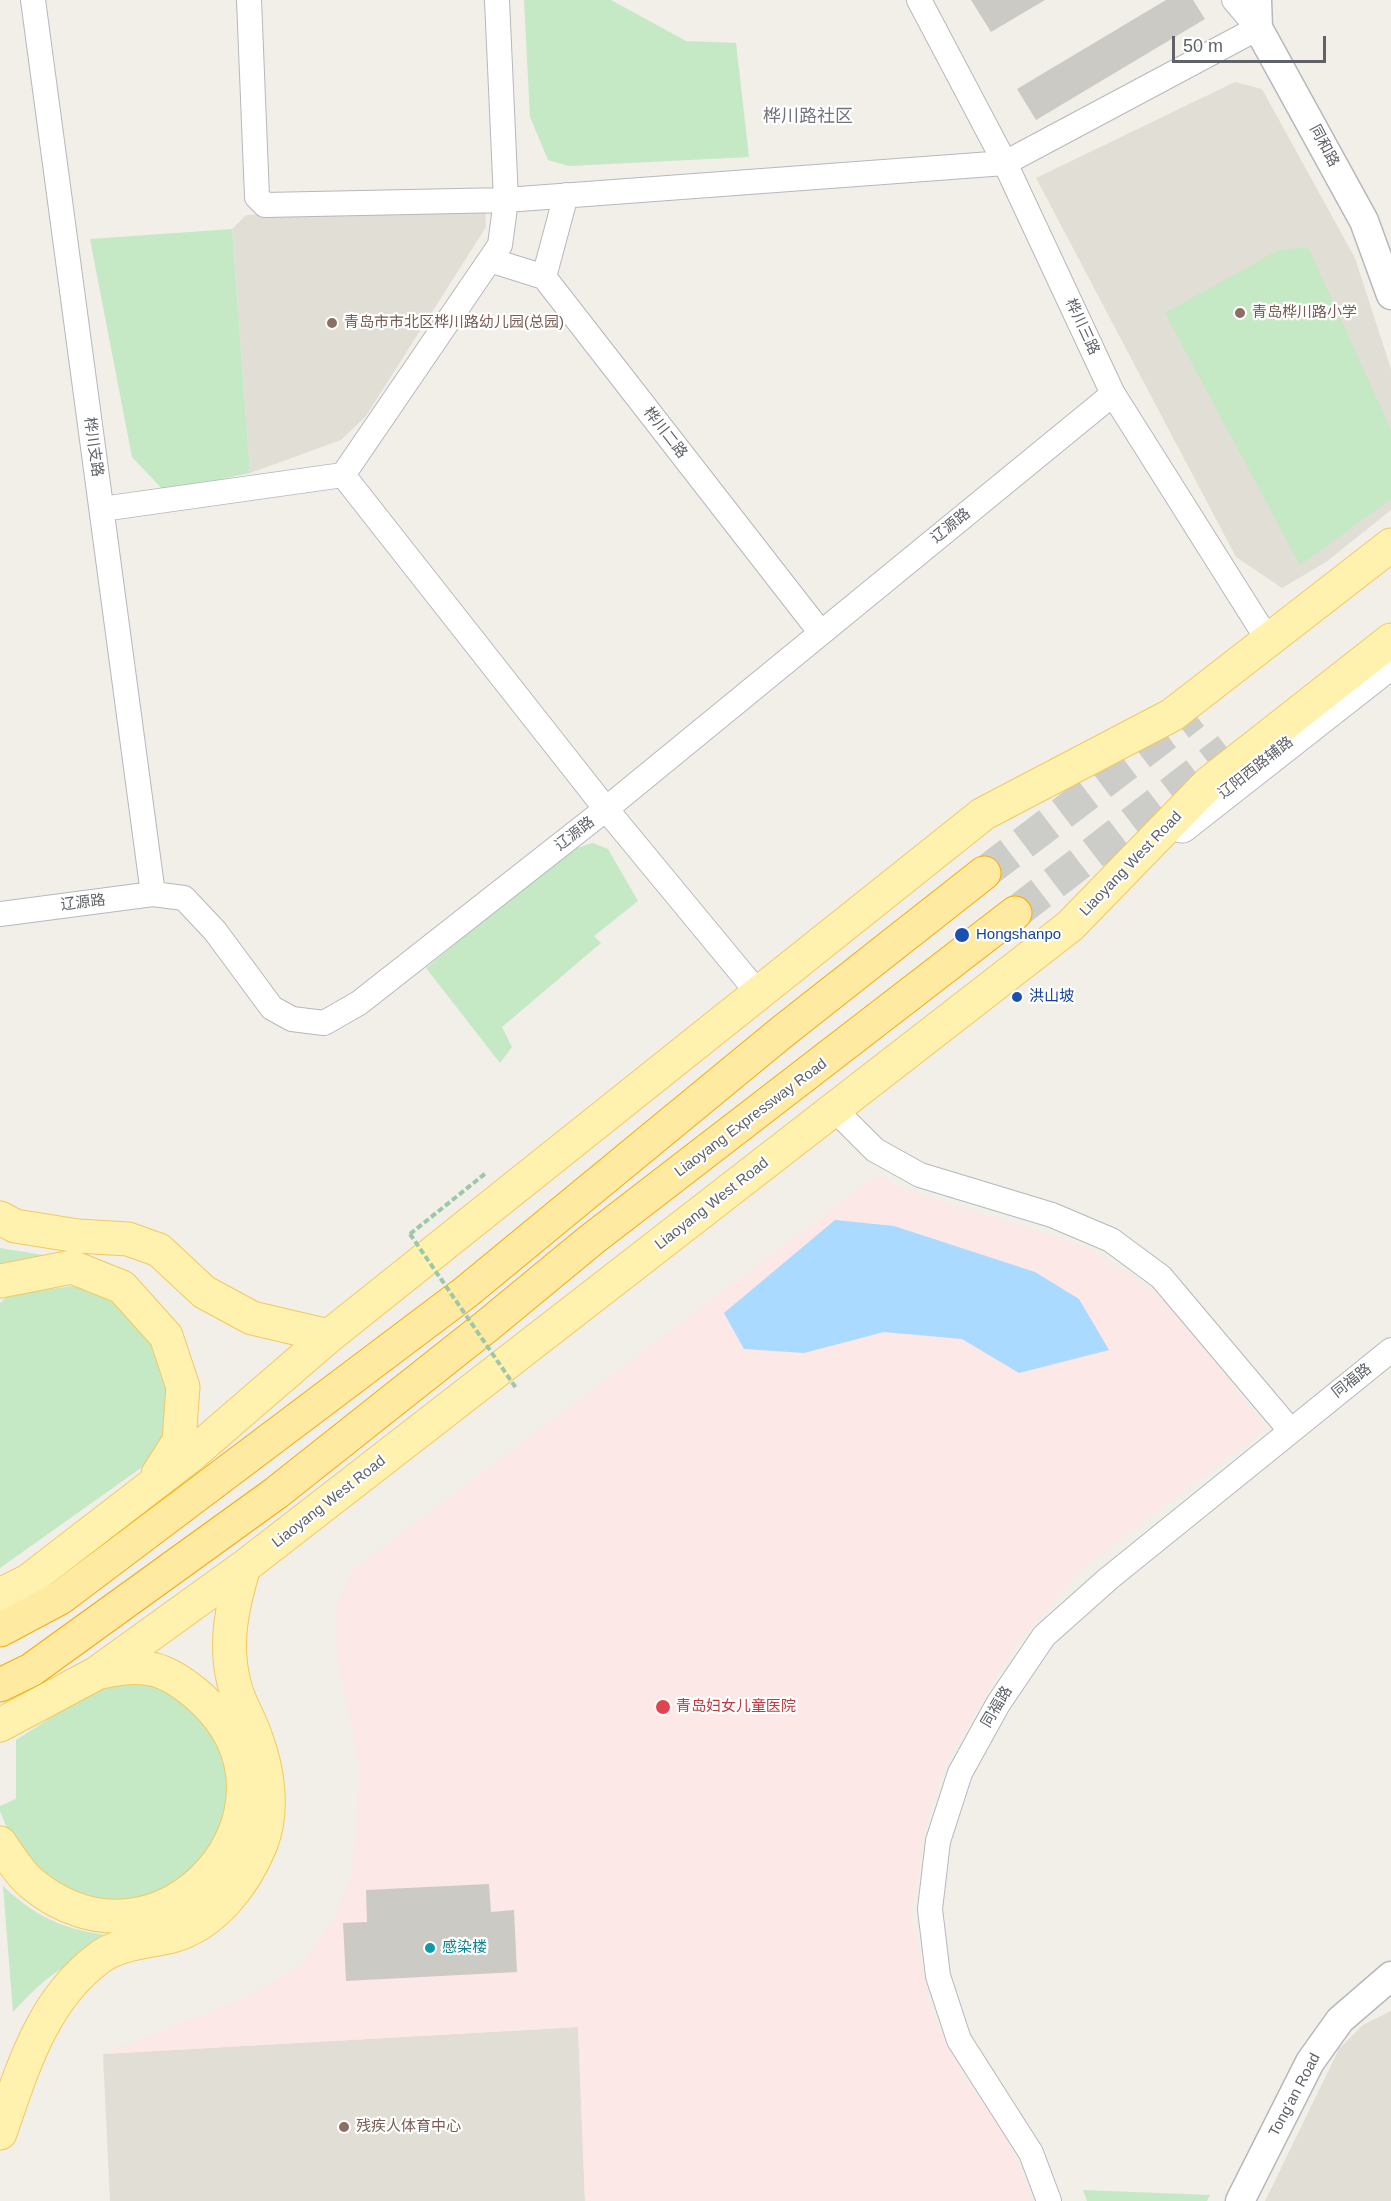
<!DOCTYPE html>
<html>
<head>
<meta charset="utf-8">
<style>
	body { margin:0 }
	#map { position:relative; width:1391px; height:2201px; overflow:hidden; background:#f1efe8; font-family:Helvetica,sans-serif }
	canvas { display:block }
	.scale { position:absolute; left:1172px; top:36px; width:154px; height:27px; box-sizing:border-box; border:3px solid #5f6368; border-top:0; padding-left:8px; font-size:18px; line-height:21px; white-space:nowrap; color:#5f6368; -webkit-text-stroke:4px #fff; paint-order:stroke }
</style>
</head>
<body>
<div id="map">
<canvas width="1391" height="2201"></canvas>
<div class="scale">50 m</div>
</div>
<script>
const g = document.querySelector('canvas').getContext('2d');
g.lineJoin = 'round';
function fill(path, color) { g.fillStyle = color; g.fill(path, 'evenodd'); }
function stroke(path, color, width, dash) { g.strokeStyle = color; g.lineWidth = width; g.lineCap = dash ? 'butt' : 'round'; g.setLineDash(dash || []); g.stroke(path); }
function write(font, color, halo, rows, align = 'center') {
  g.font = font + ' Helvetica,"Noto Sans SC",sans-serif'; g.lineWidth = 4.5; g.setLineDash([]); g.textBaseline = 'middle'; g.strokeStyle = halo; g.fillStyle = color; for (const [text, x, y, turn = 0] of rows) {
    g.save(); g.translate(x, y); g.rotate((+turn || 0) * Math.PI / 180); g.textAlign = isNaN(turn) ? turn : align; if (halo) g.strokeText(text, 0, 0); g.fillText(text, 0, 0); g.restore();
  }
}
fill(new Path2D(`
	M1235,82L1262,89L1355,258L1391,369V510L1326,562L1282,588L1236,557L1036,178Z
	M485,206L486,227L366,416L341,440L250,473L232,229L246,215Z
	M1391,2011V2201H1265L1339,2049L1363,2025Z
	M578,2027L585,2201H110L103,2054Z`), '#e1ded6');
fill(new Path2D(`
	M878,1175L897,1186L940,1201L1080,1244L1137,1279L1169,1306L1267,1428L1083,1567L1015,1645L945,1764L928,1814L911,1914L930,2007L958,2067L1009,2142L1033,2201H585L578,2027L103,2054L247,1997L302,1964L334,1918L351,1875L358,1808L359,1765L336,1650L335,1608L352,1571Z`), '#fce8e6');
fill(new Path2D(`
	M524,0H611L686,41L736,43L749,157L569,166L548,160L530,117Z
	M232,229L250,473L164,491L132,457L90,239Z
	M1308,247L1391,430V499L1300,565L1165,313L1279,250Z
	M593,843L608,849L638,901L594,936L601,943L502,1027L512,1047L500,1063L426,968L570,850Z
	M0,1248L49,1256L0,1270Z
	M73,1286L113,1300L153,1341L172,1388L170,1434L148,1463L0,1568V1303L9,1295Z
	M110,1680L156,1681L215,1729L233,1792L213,1857L140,1906L74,1902L17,1853L0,1811V1806L16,1799V1740Z
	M3,1886C41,1922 72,1932 123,1937C73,1959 50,1971 13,2012Z
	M1083,2190L1210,2195L1207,2201H1087Z`), '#c5e8c5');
fill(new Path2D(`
	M835,1220L894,1226L1035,1272L1079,1299L1109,1350L1019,1373L962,1339L884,1332L804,1353L744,1349L724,1313Z`), '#aadaff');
fill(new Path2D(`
	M971,0H1045L991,32Z
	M1166,0H1193L1205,19L1036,120L1017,89Z
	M489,1884L491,1912L514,1910L517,1972L346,1981L343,1923L367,1922L366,1890Z`), '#cccac5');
stroke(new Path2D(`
	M984,873L1194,713
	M1015,913L1228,749`), '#ccccc8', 33, [33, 16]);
const minor = new Path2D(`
	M33,0L153,894
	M249,0L257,197L265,205L506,200L1005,163L1258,28L1234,0
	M919,0L1005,163L1113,394L1268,640
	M490,260L544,277L821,633
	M544,277L566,195
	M343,475L606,809L758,993
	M102,509L343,475L500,245L506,200L497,0
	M0,914L153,894L184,898L215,931L272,1008L292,1019L324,1023L359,1003L606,809L1113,394
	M838,1105L844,1119L875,1150L920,1175L1052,1215L1111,1240L1161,1277L1290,1430
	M1049,2201L1031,2153L959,2040L938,1976L930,1909L938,1841L960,1773L998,1704L1044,1636L1108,1579L1391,1350`);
const tertiary = new Path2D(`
	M1257,0L1258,28L1364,221L1391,295
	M1240,2201L1310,2062L1340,2020L1391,1976`);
const secondary = new Path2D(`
	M1182,826L1391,662`);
const primary = new Path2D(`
	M0,1218L15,1226L78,1236L128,1239L159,1250L204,1292L252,1318L329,1336
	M0,1281L72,1267L122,1287L166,1336L183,1387L179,1441L158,1474
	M0,1595L28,1581L190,1456L329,1336L983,814L1172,715L1391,545
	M0,1725L97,1673L244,1567L1070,926L1209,783L1391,640
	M0,1843C9,1856 19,1873 31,1883C162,1992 321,1807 201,1698C166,1667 145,1662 101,1672
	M0,2133C22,2070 42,2000 99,1958C118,1943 149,1942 172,1936C215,1924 245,1883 261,1844C274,1811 268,1770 256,1738C250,1719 238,1702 234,1683C224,1643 232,1606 244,1567`);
const trunk = new Path2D(`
	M0,1630L60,1598L466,1292L782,1032L984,873
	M0,1685L31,1670L276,1493L488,1325L591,1240L1015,913`);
stroke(minor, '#b5b8bc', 26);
stroke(tertiary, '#b5b8bc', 31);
stroke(secondary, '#b6babf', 35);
stroke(primary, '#f2c960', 35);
stroke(trunk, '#f9ab00', 35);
stroke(new Path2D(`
	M410,1234L486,1173`), '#9cc7a9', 4, [6, 3]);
stroke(minor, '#fff', 24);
stroke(tertiary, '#fff', 28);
stroke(secondary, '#fff', 33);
stroke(primary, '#fff2af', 33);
stroke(trunk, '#feeaa1', 33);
stroke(new Path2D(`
	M410,1234L516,1388`), '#9cc7a9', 4, [6, 3]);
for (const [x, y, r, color] of [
	[1240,313,6,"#8d6e63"],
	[332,323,6,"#8d6e63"],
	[962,935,8,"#1a4fb4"],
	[1017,997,6,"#1a4fb4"],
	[663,1707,8,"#e0444e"],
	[430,1948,6,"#0f9aa8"],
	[344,2127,6,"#8d6e63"]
]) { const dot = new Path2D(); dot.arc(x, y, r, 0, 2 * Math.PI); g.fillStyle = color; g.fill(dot); stroke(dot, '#fff', 2); }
write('15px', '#5f6368', '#fff', [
	["同和路",1324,146,62],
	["桦川三路",1082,327,65],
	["桦川二路",665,433,52],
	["桦川支路",93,447,82],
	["辽源路",951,526,-39],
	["辽阳西路辅路",1256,768,-38],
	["辽源路",575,834,-38],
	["Liaoyang West Road",1131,864,-46],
	["辽源路",83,903,-7],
	["Liaoyang Expressway Road",751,1118,-37],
	["Liaoyang West Road",712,1204,-38],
	["同福路",1352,1381,-38],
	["Liaoyang West Road",329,1502,-38],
	["同福路",997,1707,-59],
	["Tong'an Road",1295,2095,-62]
]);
write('15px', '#785e54', '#fff', [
	["青岛桦川路小学",1252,313],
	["青岛市市北区桦川路幼儿园(总园)",344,323],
	["残疾人体育中心",356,2127]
], 'left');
write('15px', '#164399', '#fff', [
	["Hongshanpo",976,935],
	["洪山坡",1029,997]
], 'left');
write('15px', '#be3a42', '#fff', [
	["青岛妇女儿童医院",676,1707]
], 'left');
write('15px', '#0d838f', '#fff', [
	["感染楼",442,1948]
], 'left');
write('18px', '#70757a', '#fff', [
	["桦川路社区",808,117]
]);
</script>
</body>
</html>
